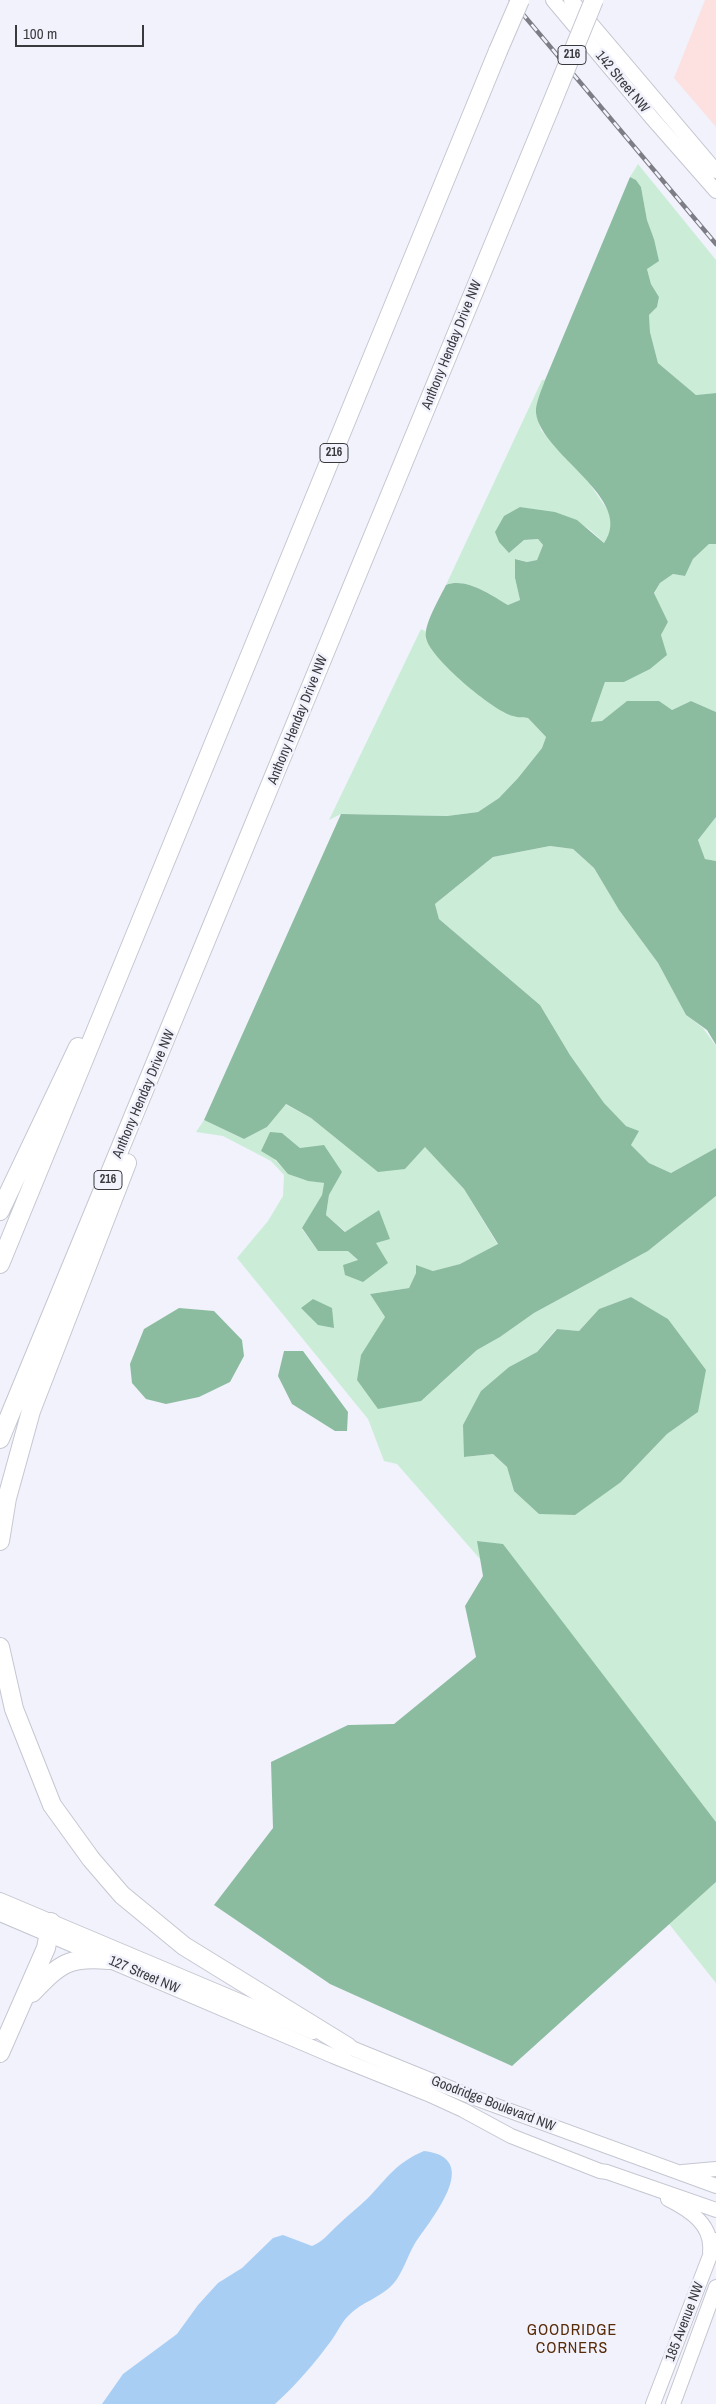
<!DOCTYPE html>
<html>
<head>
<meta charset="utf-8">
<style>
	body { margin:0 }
	#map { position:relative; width:716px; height:2404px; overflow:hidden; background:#f1f2fc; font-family:"Archivo Narrow",sans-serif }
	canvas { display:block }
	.scale { position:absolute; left:15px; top:25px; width:129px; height:22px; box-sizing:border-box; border:2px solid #393a3e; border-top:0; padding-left:6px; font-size:15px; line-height:18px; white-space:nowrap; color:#393a3e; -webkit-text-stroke:4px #f1f2fc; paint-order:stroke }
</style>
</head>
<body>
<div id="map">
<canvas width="716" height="2404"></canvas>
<div class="scale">100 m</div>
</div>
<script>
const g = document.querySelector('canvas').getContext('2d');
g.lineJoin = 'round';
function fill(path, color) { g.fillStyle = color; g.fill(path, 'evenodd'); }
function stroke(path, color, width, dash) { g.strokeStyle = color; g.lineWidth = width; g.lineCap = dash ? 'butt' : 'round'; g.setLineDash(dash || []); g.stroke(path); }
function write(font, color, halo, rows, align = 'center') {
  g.font = font + ' "Archivo Narrow",sans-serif'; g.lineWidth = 5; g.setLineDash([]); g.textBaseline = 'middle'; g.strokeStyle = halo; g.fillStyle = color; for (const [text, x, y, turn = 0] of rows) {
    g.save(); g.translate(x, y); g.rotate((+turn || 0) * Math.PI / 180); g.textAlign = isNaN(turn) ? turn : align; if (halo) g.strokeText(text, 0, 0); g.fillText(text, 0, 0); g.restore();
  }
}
fill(new Path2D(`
	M705,0H716V127L674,78Z`), '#fce1e0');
fill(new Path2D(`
	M638,164L716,260V393L696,395L658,363L650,332L649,315L657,307L659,297L651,284L647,269L654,239L647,220L641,187L636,180L630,177Z
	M542,380H545L536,412L541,430L587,480L611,515V533L604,543C580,516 554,512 520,507L509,553L524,540L538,539L543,545L537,560L527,562L516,559L515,578L520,600L508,605C491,595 466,577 446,585Z
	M709,544H716V712L691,701L672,710L627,701L602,722H591L605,682H624L661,635L668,622L654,594L660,583L673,574L685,576L693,559Z
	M421,629L425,631L426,640L513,716L528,718L546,737L542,748L518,778L499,798L478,812L447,816L341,814L329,820Z
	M716,817V861L705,859L698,840Z
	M550,846L573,849L594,868L619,910L658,963L686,1015L703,1028L716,1046V1148L671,1173L649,1163L631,1145L638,1131L626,1126L606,1106L570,1055L540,1005L439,919L435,904L493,857Z
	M285,1104L311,1118L341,1141L405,1169L425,1146L464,1189L498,1245L460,1264L434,1271L416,1266V1273L409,1288L370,1294L385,1317L378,1330L439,1385L477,1350L500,1337L534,1313L648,1251L716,1196V1822L503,1545L478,1541L480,1559L397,1464L384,1461L368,1419L237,1258L268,1221L283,1196L284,1175L271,1161L223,1136L196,1132L204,1120L244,1139L267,1127ZM282,1133L300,1148L342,1172L329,1195L326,1215L346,1232L379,1210L375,1243L345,1275L358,1261L348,1250L318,1251L302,1229L322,1195L324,1183C300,1180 291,1177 275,1160ZM631,1297L668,1319L698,1412L667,1434L621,1482L514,1491L507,1467L493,1454L464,1457L509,1367L537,1352L556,1329L579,1331L599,1309Z
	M716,1882V1983L669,1924Z`), '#cbedd8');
fill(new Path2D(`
	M630,177L636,180L641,187L647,220L654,239L659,261L647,269L651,284L659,297L657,307L649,315L650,332L658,363L696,395L716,393V544H709L693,559L685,576L673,574L660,583L654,593L668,622L661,635L667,655L650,669L624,682H605L591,722L602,721L627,701H659L672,710L691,701L716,712V817L698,840L705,859L716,861V1045L707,1030L686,1015L658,963L619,910L594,868L573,849L550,846L493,857L435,904L439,919L540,1005L570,1055L604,1103L626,1126L639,1131L631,1145L649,1163L671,1173L716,1148V1196L648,1251L534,1313L500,1337L477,1350L421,1401L378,1409L357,1380L361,1355L385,1317L370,1294L409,1288L416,1273V1265L433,1271L460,1264L498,1244L464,1189L425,1147L405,1169L378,1172L311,1118L286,1104L267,1127L244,1139L204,1120L341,814L447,816L478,812L499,798L518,778L542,748L546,737L528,718C524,717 518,718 513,716C493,711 430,658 426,638C423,626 440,597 446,585C466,577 491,595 508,605L520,600L515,578V559L527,562L537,560L543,545L538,539L524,540L509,553L499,542L495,532L504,516L520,507L555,512L577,520L604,543C636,499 541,455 536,413C535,404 542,389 545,380Z
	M270,1132L282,1133L300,1148L324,1145L342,1172L329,1195L326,1215L345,1232L379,1210L390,1239L376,1243L388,1263L363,1282L345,1275L343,1265L358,1260L348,1251H318L302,1228L322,1195L324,1183L308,1181L288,1174L276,1160L261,1151Z
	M631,1297L668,1319L706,1370L698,1412L667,1434L621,1482L575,1515L539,1514L514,1491L507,1467L493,1454L464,1457L463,1425L481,1391L509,1367L537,1352L557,1329L579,1331L599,1309Z
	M313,1299L332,1308L334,1328L318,1325L301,1308Z
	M179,1308L214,1311L242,1340L244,1356L230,1382L199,1397L166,1404L146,1399L132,1383L130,1364L144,1329Z
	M284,1351H303L348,1412L347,1431H335L292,1404L278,1376Z
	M477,1541L503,1544L716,1822V1882L512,2066L330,1984L214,1905L273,1828L271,1762L348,1725L394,1724L476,1657L465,1606L483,1576Z`), '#8cbca0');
fill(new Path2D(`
	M424,2151C485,2158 429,2221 414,2245C407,2257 403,2272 394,2283C381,2298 361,2302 348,2316C341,2323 337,2333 331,2341C314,2364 296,2385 275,2404H102L123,2374L177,2334L198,2305L218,2283L242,2268L273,2238L283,2235L312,2246C324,2241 329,2233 339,2224C348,2215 359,2207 368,2198C388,2177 396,2163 424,2151Z`), '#a9cef4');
const secondary = new Path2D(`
	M553,0L652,118L716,191
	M571,0L716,171
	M0,1900L313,2032
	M0,1914L333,2056L428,2094L463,2110L511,2136L600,2171L607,2172L716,2210
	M339,2043L472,2097L716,2186
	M682,2172L716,2169
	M668,2199C690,2210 713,2225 710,2252
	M653,2404L716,2240
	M673,2404L716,2287`);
const highway = new Path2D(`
	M0,1211L78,1047
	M0,1264L498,51
	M0,1439L549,110
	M0,1541L7,1498L31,1411L127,1163
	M0,1647L14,1709L52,1805L91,1859L122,1895L184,1946L348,2047
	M32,1993C60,1964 68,1956 109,1960
	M0,2053L46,1948L51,1922`);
stroke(secondary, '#c5c7d1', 16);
stroke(highway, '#c5c7d1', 20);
stroke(secondary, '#fff', 14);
stroke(highway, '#fff', 18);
const rail = new Path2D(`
	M511,0L716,244`);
stroke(rail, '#7d7e85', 4.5);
stroke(rail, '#f1f2fc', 2.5, [8]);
const highwayBridge = new Path2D(`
	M498,51L520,0
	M549,110L594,0`);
stroke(highwayBridge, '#c5c7d1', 20, []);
stroke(highwayBridge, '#fff', 18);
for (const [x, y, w] of [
	[572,55,28],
	[334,453,28],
	[108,1180,28]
]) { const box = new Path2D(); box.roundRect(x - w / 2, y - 9.5, w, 19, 4); g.fillStyle = '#f1f2fc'; g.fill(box); stroke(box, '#393a3e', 1); }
write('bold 12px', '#393a3e', null, [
	["216",572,55],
	["216",334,453],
	["216",108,1180]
]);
write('14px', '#393a3e', '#f1f2fc', [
	["142 Street NW",622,82,50],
	["Anthony Henday Drive NW",452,345,-68],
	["Anthony Henday Drive NW",298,720,-68],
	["Anthony Henday Drive NW",144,1094,-67],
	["127 Street NW",144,1975,23],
	["Goodridge Boulevard NW",493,2104,21],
	["185 Avenue NW",685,2322,-69]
]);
g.letterSpacing = '1px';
write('16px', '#592c09', '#f1f2fc', [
	["GOODRIDGE",572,2331],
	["CORNERS",572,2349]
]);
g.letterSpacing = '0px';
</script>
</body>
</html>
